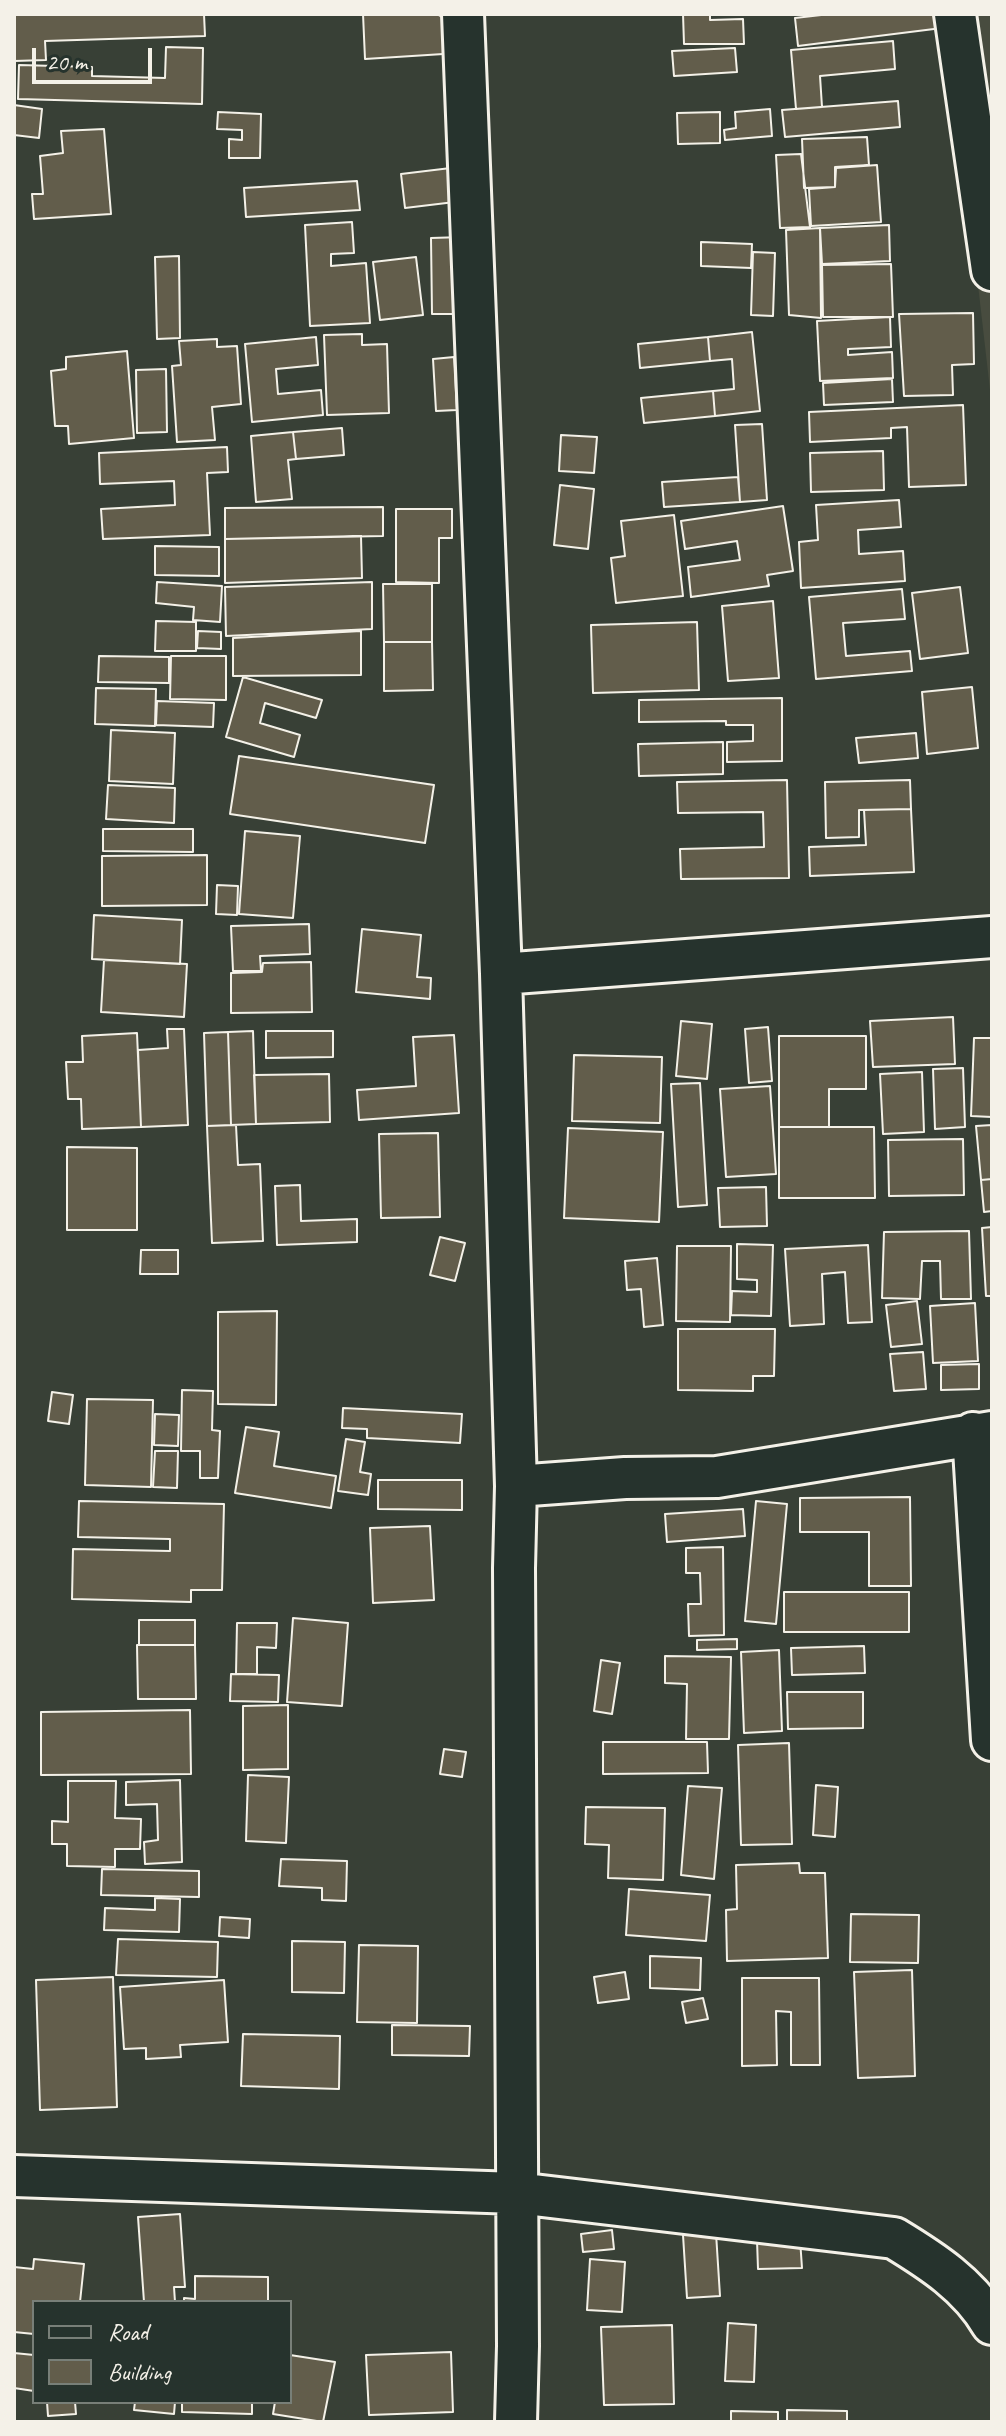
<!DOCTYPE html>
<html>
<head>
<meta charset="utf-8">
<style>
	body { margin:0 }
	#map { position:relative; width:1006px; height:2436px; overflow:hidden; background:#384036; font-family:Caveat,sans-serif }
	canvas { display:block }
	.frame { position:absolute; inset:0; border:16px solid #f4f1e8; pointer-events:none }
	.legend { position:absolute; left:32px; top:2300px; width:260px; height:104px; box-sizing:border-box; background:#26332d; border:2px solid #787f78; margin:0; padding:10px 14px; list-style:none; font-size:24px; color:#f4f1e8 }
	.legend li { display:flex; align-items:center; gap:16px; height:40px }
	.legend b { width:40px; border:2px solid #787f78 }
	.scale { position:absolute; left:32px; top:48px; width:120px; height:36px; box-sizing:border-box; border:4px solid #f4f1e8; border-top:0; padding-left:10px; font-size:24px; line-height:28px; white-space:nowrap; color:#f4f1e8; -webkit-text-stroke:6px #26332d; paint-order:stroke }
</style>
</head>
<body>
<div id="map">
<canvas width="1006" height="2436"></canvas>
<div class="frame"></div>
<ul class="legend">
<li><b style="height:10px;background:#26332d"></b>Road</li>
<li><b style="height:22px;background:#625d4b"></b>Building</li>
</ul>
<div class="scale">20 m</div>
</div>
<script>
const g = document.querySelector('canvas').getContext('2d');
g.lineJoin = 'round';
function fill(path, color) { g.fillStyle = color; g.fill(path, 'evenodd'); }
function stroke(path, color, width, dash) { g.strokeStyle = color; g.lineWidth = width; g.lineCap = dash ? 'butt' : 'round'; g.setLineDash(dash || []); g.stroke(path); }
fill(new Path2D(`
	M947,14H992V407Z`), '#484c3f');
const building = new Path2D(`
	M14,14H204L205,36L45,41L46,60L14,61Z
	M363,14H437L457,25L459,53L365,59Z
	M683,14H710V20L743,19L744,44H684Z
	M830,14H940L942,28L798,46L795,18Z
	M893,41L895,69L820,76L822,107L796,109L791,50Z
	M166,47L203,48L202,104L18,99L19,65L92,67V76L165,78Z
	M735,48L737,72L674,76L672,51Z
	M898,101L900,127L785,137L782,110Z
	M14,105L42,109L39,138L14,135Z
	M770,109L772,136L725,140L724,130L736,128L735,112Z
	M218,112L261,114L260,158H229V139L242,140V130L217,129Z
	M720,112V143L678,144L677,113Z
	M104,129L111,214L34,219L32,194H43L40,156L63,153L61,131Z
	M867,137L869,165L835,167V187L804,188L802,139Z
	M801,154L810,227L780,228L776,155Z
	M877,165L881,222L811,226L809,189L835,187L836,168Z
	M459,167L463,201L405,208L401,174Z
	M357,181L360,210L246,217L244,188Z
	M352,222L354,253L331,254V266L366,263L370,323L310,326L305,225Z
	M889,225L890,261L822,264L820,228Z
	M820,228L821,318L789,315L786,230Z
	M463,237L464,314H432L431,238Z
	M701,242L752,244L751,268L701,266Z
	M753,252L775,253L773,316L751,315Z
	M179,256L180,338L157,339L155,257Z
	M416,257L423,315L380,320L373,262Z
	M891,264L893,317H823L822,265Z
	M973,313L974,364L952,365L953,395L904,396L899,314Z
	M890,317L891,347L848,349V355L892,352L893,378L820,381L817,321Z
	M752,332L760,411L715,416L713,391L734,389L732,359L710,361L708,337Z
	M362,334V345L387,344L389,413L327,415L324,335Z
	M316,337L318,365L276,369L278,394L321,390L323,415L252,422L245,344Z
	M708,337L710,361L640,368L638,344Z
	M217,339V347L237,346L241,404L212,407L215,440L177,442L172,366L181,365L179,341Z
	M127,351L134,438L69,444L68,426H55L51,371L66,369V357Z
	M454,357L457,410L436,411L433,359Z
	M166,369L167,432L137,433L136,370Z
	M892,379L893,402L824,405L823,383Z
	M713,391L715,416L644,423L641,398Z
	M963,405L966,485L909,487L907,427L891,428V438L810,442L809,412Z
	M762,424L767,500L740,502L735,425Z
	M342,428L344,455L296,459L293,432Z
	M293,432L296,459L288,460L292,499L256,502L251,436Z
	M561,435L597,437L594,473L559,471Z
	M227,447L228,472L207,473L210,535L103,539L101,509L175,505L174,481L100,484L99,453Z
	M883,451L884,490L811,492L810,453Z
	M738,477L740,502L664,507L662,482Z
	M560,485L594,489L588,549L554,545Z
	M899,500L901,527L858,530L859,554L903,551L905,581L801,588L799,542L818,540L816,505Z
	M783,506L793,571L767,575L769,586L691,597L688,567L740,560L737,541L685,549L681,521Z
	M383,507V536L225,539V508Z
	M396,509H452V538H439V583L396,582Z
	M674,515L683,596L616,603L611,558L625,556L621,521Z
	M361,536L362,578L225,583V539Z
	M155,546L219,547V576L155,575Z
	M157,582L222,586L220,622L193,620L194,607L156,603Z
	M372,582V629L226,636L225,587Z
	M383,584H432V642H384Z
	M960,587L968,653L920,659L912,593Z
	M902,589L905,619L843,623L846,656L910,651L912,671L816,679L809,597Z
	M773,601L779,678L728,681L722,606Z
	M156,621L196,622V651H155Z
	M697,622L699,690L593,693L591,625Z
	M198,631L221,632V649L197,648Z
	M361,631V675L233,676V638Z
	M384,642H432L433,690L384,691Z
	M99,656L169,657V683L98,682Z
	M171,656H226V700L170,699Z
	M243,677L322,700L316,718L265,703L260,723L300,735L294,757L226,737Z
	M972,687L978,748L927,754L922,692Z
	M96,688L156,689L155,726L95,724Z
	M782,698V761L727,762V742L753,741V725H726V721L639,722V700Z
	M157,701L214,703L213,727L156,725Z
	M111,730L175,733L173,784L109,781Z
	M916,733L918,758L859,763L856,738Z
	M723,742V774L639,776L638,744Z
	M239,756L434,785L425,843L230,814Z
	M787,780L789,878L681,879L680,849L764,847L763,812L678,813L677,782Z
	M910,780L911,809L859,810V837L826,838L825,782Z
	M108,785L175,788L174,823L106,819Z
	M911,809L914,872L810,876L809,847L866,845L864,810Z
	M103,829H193V852L103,851Z
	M245,831L300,836L293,918L239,914Z
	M207,855V905L102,906V856Z
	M217,885L238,886L237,915L216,914Z
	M94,915L182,920L180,964L92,959Z
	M309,924L310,954L260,956L261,971H233L231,926Z
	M362,929L421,935L417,977L431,978L430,999L356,992Z
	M104,960L187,964L184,1017L101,1012Z
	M311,962L312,1012L231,1013V973L262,972L263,963Z
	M953,1017L955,1064L873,1067L870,1021Z
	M681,1021L712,1024L707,1079L676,1076Z
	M768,1027L772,1081L749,1083L745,1029Z
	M167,1029H184L188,1125L141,1127L138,1050L168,1048Z
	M253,1031L256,1124L231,1125L228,1032Z
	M266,1031H333V1057L266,1058Z
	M228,1032L231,1125L207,1126L204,1033Z
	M137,1033L141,1127L82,1129L81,1099H68L66,1062H83L82,1036Z
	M454,1035L459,1113L359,1120L357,1090L416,1086L413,1037Z
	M779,1036H866V1089H829V1127H779Z
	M974,1038H992V1117L971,1116Z
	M574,1055L662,1057L660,1123L572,1121Z
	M963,1068L965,1127L935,1129L933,1069Z
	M922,1072L924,1132L883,1134L880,1074Z
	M329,1074L330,1122L256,1124L254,1075Z
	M700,1083L707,1205L678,1207L671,1084Z
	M770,1086L776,1174L726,1177L720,1089Z
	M236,1125L238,1165L260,1164L263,1241L212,1243L207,1126Z
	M992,1125V1179L981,1180L976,1126Z
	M779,1127H874L875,1198H779Z
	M568,1128L663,1132L659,1222L564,1218Z
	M438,1133L440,1217L381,1218L379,1134Z
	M963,1139L964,1195L889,1196L888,1140Z
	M67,1147L137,1148V1230H67Z
	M992,1179V1211L984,1212L981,1180Z
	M300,1185L301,1221L357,1219V1242L277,1245L275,1186Z
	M766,1187L767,1226L720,1227L718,1188Z
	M992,1227V1296H986L982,1228Z
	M969,1231L971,1299H941L940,1261H922L920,1299L882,1298L884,1232Z
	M440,1237L465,1243L455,1281L430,1275Z
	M737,1244L773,1245L771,1316L731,1315L732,1291L757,1292V1280L737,1279Z
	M868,1245L872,1322L848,1323L845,1272L822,1274L824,1324L790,1326L785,1249Z
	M677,1246H731L730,1322L676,1321Z
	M141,1250H178V1274H140Z
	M657,1258L663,1325L644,1327L641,1289L627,1290L625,1261Z
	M917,1301L922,1344L891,1347L886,1305Z
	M975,1303L978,1361L933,1363L930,1306Z
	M277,1311L276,1405L218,1404V1312Z
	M678,1329H775L774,1376H753V1391L678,1390Z
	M923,1352L926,1389L894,1391L890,1354Z
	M979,1364V1389L941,1390V1365Z
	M182,1390L213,1391L212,1430L220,1431L218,1478H200V1451H181Z
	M52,1392L73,1395L69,1424L48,1421Z
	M87,1399L153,1400L151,1487L85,1485Z
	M343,1408L462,1414L460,1443L367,1438V1429L342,1428Z
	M155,1414L179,1415L178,1446L154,1445Z
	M246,1427L279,1432L274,1466L336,1476L331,1508L235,1493Z
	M346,1439L365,1442L360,1472L371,1474L368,1495L338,1491Z
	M155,1451H178L177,1488L153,1487Z
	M378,1480H462V1510L378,1509Z
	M910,1497L911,1586H869V1532H800V1498Z
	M79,1501L224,1504L222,1590H191V1602L72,1599L73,1549L170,1551V1539L78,1537Z
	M756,1501L787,1504L776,1624L745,1621Z
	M743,1509L745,1536L667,1542L665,1514Z
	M430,1526L434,1600L373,1603L370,1528Z
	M723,1547L724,1635L689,1636L688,1604H701L700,1573H686V1548Z
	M784,1592H909V1632H784Z
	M293,1618L348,1623L342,1706L287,1702Z
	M139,1620H195V1645H139Z
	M237,1623H277L276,1648L257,1647V1674H236Z
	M737,1639V1649L697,1650V1640Z
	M137,1645H195L196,1699H138Z
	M864,1646L865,1673L792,1675L791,1648Z
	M779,1650L782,1731L744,1733L741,1652Z
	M665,1656L731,1657L729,1739H686L687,1684L665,1683Z
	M601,1660L620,1663L612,1714L594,1711Z
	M231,1674L279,1675L278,1702L230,1701Z
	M787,1692H863V1728L788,1729Z
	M288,1705V1769L243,1770V1706Z
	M190,1710L191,1774L41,1775V1712Z
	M603,1742H707L708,1773L603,1774Z
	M789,1743L792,1844L741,1845L738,1745Z
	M444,1749L466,1752L462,1777L440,1774Z
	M248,1775L289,1777L286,1843L246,1841Z
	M180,1780L182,1862L145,1864L144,1842L158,1840L157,1804L126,1805V1782Z
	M68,1781H116L115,1818L141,1819L140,1849H115V1867L67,1866V1844H52V1821L68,1822Z
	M816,1785L838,1787L835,1837L813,1835Z
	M688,1786L722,1788L714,1879L681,1875Z
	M586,1807L665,1808L663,1880L608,1878L609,1845L585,1844Z
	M281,1859L347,1861L346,1901L322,1900V1888L279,1886Z
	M799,1863L800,1873H825L828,1958L727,1961L726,1910L737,1909L736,1865Z
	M102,1869L199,1871V1897L101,1895Z
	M629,1889L710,1895L706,1941L626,1935Z
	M155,1898L180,1899L179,1932L104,1930L105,1908L155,1910Z
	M851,1914L919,1915L918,1963L850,1962Z
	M220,1917L250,1919L249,1938L219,1936Z
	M118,1939L218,1942L217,1977L116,1975Z
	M292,1941L345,1942L344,1993L292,1992Z
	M359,1945L418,1946L417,2023L357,2022Z
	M650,1956L701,1958L700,1990L650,1988Z
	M912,1970L915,2076L858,2078L854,1972Z
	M625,1972L629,1999L598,2003L594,1977Z
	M113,1977L117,2107L40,2110L36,1980Z
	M742,1978H819L820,2065H791V2012L776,2011L777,2065L742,2066Z
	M224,1980L228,2042L180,2045L181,2057L146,2059V2048L124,2049L120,1987Z
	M703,1998L708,2019L686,2023L682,2002Z
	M392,2025L470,2026L469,2056L392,2055Z
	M243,2034L340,2036L339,2089L241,2086Z
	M180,2214L185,2287H174L175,2302H144L138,2217Z
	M612,2230L614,2249L583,2252L581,2234Z
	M716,2233L720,2296L687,2298L683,2235Z
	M800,2239L802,2268L758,2269L757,2240Z
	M34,2259L84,2264L80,2302H34V2334L14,2332V2267L33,2269Z
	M590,2259L625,2262L622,2312L587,2310Z
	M195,2276L268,2277V2302H184V2298L195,2299Z
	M728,2323L756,2325L754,2382L725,2381Z
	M672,2325L674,2404L604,2405L601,2327Z
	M451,2352L453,2412L369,2415L366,2355Z
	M14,2353L34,2355V2391L14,2388Z
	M290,2355L335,2362L323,2422L273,2414L275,2402H290Z
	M47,2402H75L76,2414L48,2416Z
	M135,2402H175L174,2414L134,2410Z
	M182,2402H252V2414L182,2412Z
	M787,2410L847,2411V2422H787Z
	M731,2411L778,2412V2422H731Z`);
fill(building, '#625d4b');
stroke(building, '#f4f1e8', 2);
const minor = new Path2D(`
	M463,14L501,974L516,1486L514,1568L518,2346L516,2422
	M955,14L992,270
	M501,974L992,937
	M973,1433L992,1740
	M516,1486L625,1478L717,1477L992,1432
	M14,2176L517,2193L894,2238C932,2261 969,2285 992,2324`);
stroke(minor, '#f4f1e8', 46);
stroke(minor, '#26332d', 40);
</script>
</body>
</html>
